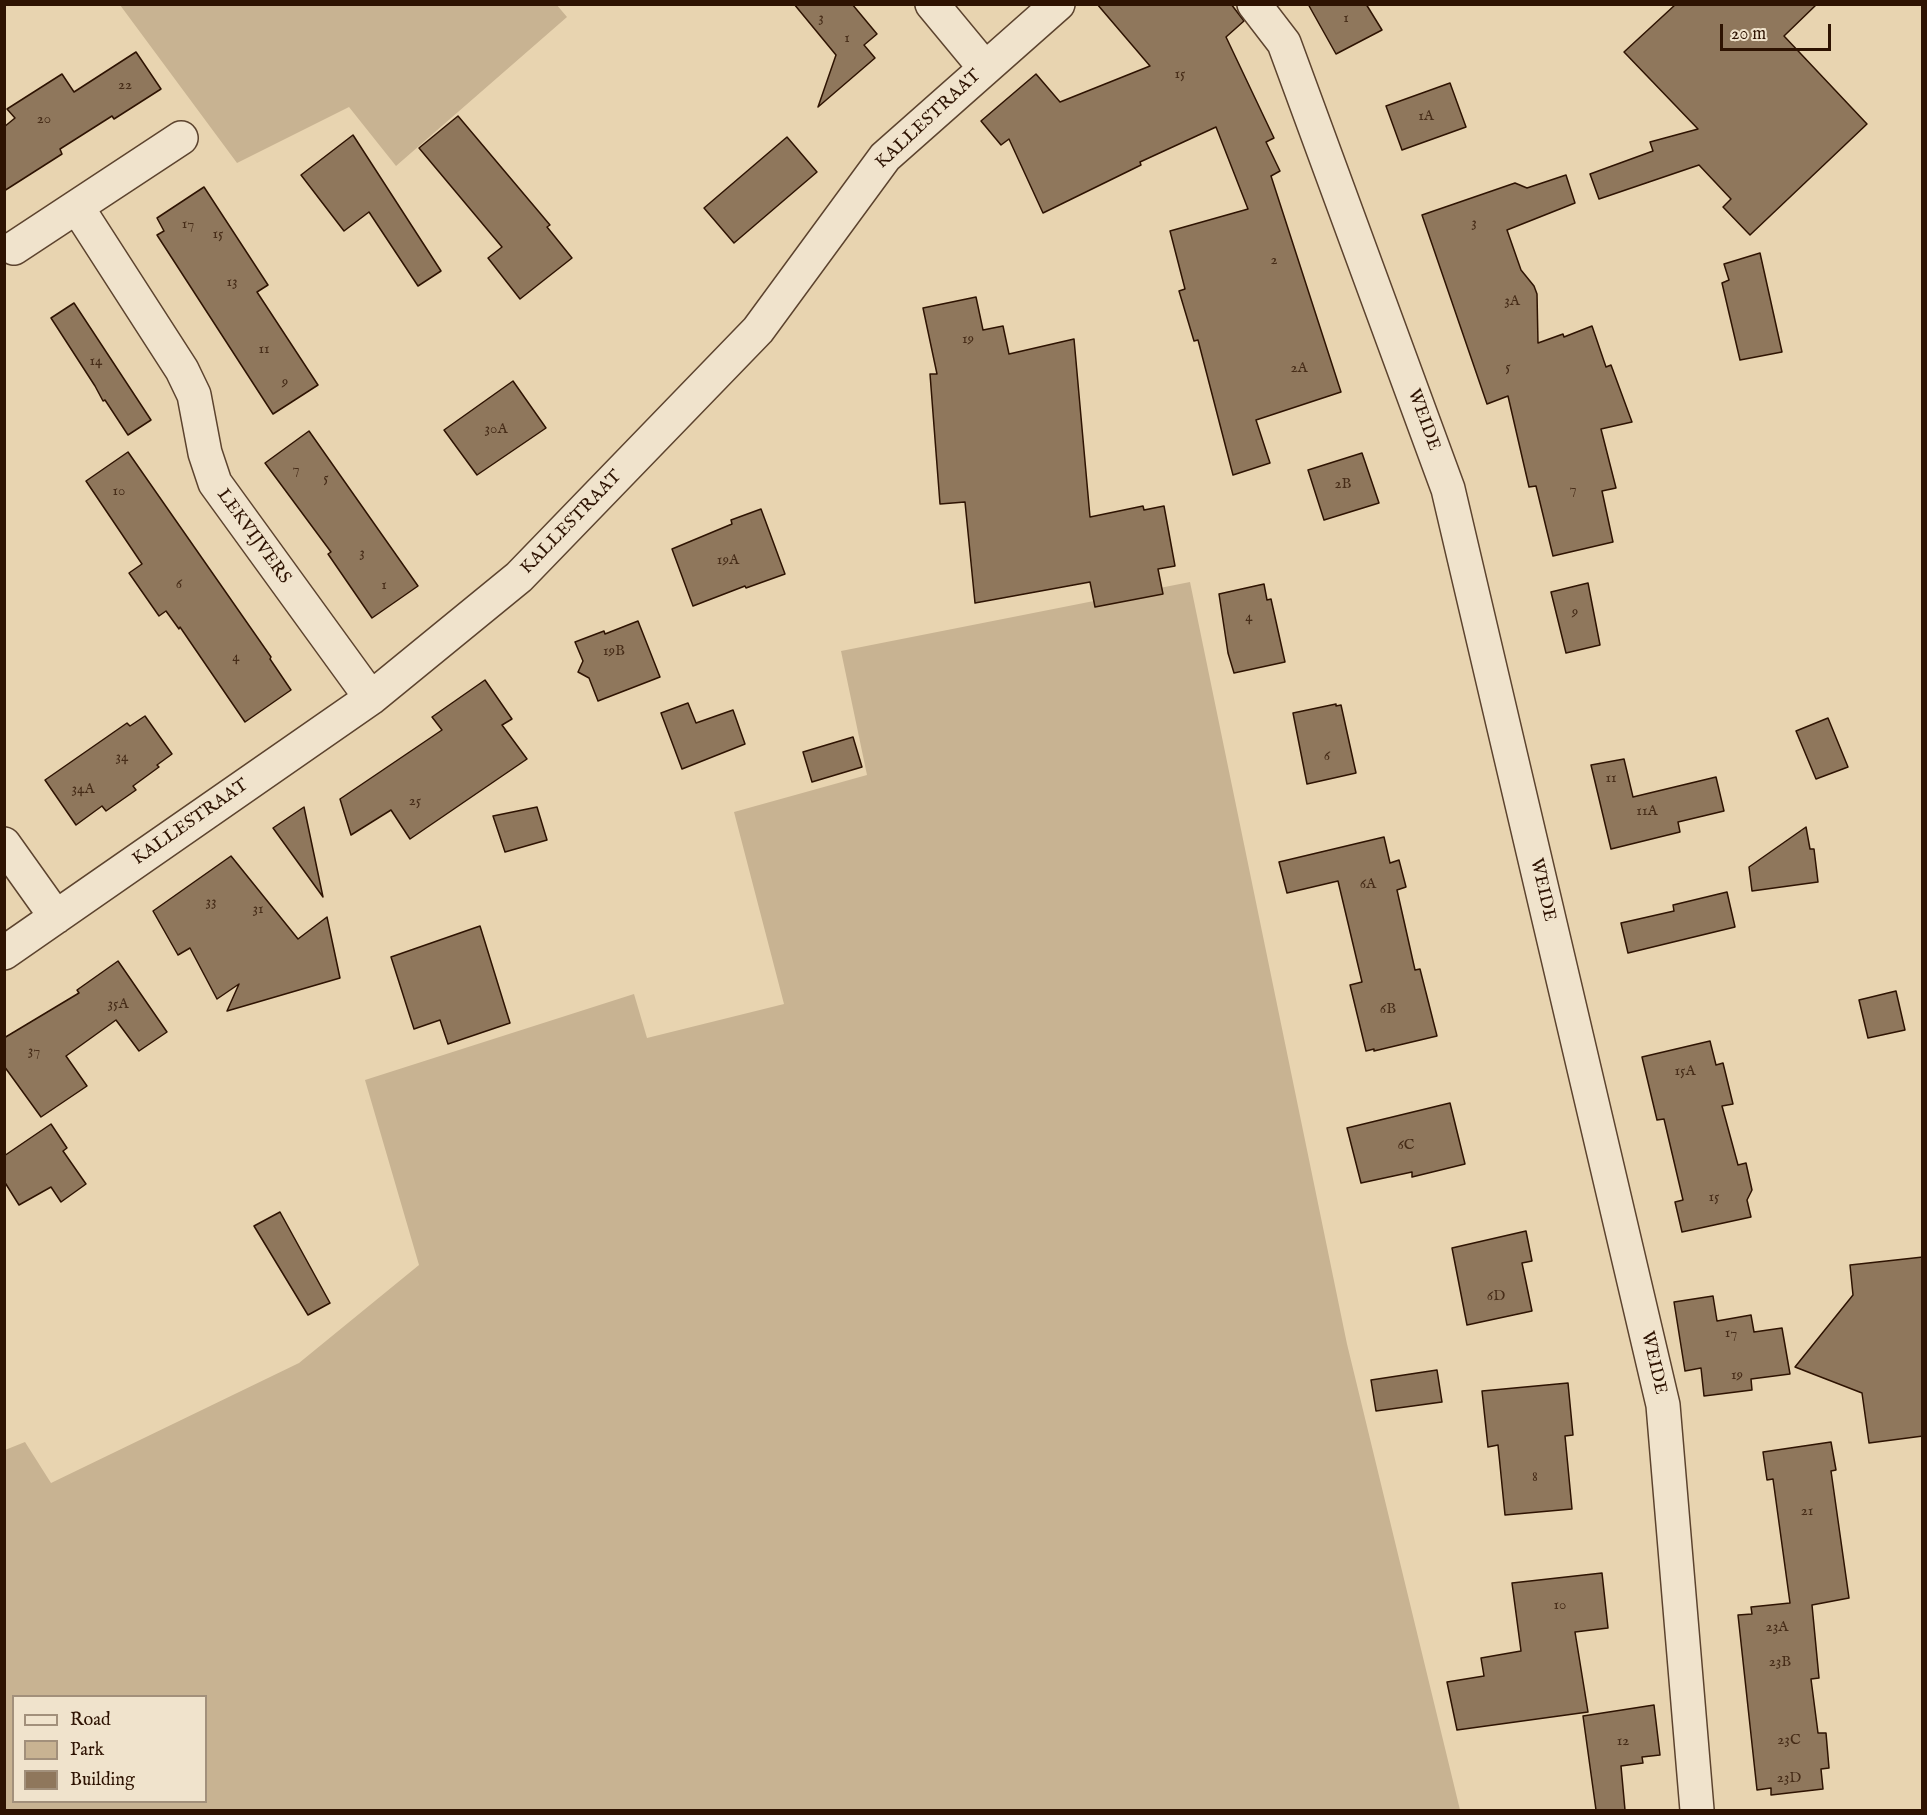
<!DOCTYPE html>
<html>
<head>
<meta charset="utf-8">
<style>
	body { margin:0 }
	#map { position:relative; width:1927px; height:1815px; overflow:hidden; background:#e8d4b0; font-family:"IM FELL English",serif }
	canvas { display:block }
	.frame { position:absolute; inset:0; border:6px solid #2e1302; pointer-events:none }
	.legend { position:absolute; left:12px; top:1695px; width:195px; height:108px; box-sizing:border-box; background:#f0e3cc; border:2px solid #a2907b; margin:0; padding:8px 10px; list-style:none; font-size:18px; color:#2e1302 }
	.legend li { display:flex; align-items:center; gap:12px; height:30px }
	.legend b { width:30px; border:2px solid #a2907b }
	.scale { position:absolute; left:1720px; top:24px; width:111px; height:27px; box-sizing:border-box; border:3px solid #2e1302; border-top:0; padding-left:8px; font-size:18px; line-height:21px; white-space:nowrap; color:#2e1302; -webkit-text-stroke:4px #f0e3cc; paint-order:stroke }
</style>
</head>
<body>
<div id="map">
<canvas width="1927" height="1815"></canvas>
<div class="frame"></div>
<ul class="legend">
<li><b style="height:8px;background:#f0e3cc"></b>Road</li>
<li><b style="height:16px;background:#c8b392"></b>Park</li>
<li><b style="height:16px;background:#8f775c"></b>Building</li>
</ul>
<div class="scale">20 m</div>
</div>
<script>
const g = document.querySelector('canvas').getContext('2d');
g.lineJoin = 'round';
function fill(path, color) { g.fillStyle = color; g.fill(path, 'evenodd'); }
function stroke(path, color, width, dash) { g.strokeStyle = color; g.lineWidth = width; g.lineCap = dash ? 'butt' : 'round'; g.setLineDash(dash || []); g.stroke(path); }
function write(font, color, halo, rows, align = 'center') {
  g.font = font + ' "IM FELL English",serif'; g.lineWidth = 5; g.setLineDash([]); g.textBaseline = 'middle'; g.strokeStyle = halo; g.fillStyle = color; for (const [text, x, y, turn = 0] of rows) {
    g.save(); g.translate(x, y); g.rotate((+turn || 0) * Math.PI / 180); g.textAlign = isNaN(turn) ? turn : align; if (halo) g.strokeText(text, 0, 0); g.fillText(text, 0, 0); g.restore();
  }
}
fill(new Path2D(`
	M556,4L567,17L396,166L349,107L237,163L120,5Z
	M1190,582L1347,1344L1460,1810H5V1450L25,1442L51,1483L299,1363L419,1265L365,1080L634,994L647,1038L784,1004L734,812L867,775L841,651ZM14,1696H206V1802H14Z`), '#c8b392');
const building = new Path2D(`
	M794,4H852L877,34L864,45L875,58L818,107L836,55Z
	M1097,4H1231L1244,21L1226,37L1274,138L1266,142L1280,171L1271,176L1341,392L1256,420L1270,463L1233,475L1198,340L1194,341L1179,291L1185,289L1170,231L1248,209L1216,127L1140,162L1141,165L1043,213L1009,139L1001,145L981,121L1036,74L1060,102L1150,66Z
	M1308,4H1366L1382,30L1336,54Z
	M1676,4H1817L1784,36L1867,124L1750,235L1723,207L1731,199L1699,165L1599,199L1590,174L1653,151L1650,142L1698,129L1624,52Z
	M136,52L161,89L114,119L112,116L60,149L62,154L4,191V127L15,118L7,109L62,74L74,92Z
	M1450,83L1466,127L1402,150L1386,106Z
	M458,116L550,225L547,227L572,258L520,299L488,258L502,247L419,148Z
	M353,135L441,271L418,286L369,212L344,231L301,175Z
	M787,137L817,172L734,243L704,208Z
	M1566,175L1575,203L1507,230L1521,270L1534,286L1537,294L1538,343L1563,334L1564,337L1592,326L1606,367L1611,365L1632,422L1601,429L1616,488L1602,491L1613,542L1553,556L1536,486L1529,487L1508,396L1487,404L1422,215L1515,183L1527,188Z
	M204,187L268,285L257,292L318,385L273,414L157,235L164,231L157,218Z
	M1760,253L1782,352L1740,360L1722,283L1729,280L1724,264Z
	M976,297L983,330L1003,326L1009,354L1074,339L1090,517L1143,506L1144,510L1164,506L1175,566L1158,569L1163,594L1095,607L1090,582L975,603L965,502L940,504L930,374H937L923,308Z
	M74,303L151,420L128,435L105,400L103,401L95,386L51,318Z
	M513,381L546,428L477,475L444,430Z
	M309,431L418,586L372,618L328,554L331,552L265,463Z
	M128,452L271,657L270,659L291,690L245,722L180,627L179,629L166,611L159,616L129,573L142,564L86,481Z
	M1362,453L1379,503L1324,520L1308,470Z
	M761,509L785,574L746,588L745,586L693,606L672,549L732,524L731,520Z
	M1588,583L1600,645L1566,653L1551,592Z
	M1264,584L1267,600L1271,599L1285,662L1234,673L1228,653L1219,594Z
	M638,621L660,677L598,701L589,678L578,672L583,661L575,642L604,631L605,634Z
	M485,680L512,719L502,725L527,759L410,839L391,810L351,835L340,799L442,730L432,717Z
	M688,703L696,723L733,710L745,744L682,769L661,713Z
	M1336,704V706L1341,705L1356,773L1307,784L1293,713Z
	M145,716L172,754L157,765L159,767L133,786L136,790L106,811L102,806L76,825L45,780L127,723L130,726Z
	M1828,718L1848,767L1816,779L1796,731Z
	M853,737L862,767L812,782L803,752Z
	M1624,759L1633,797L1716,777L1724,811L1678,822L1680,832L1611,849L1591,765Z
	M304,807L323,897L273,828Z
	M537,807L547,840L505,852L493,816Z
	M1806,827L1810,849H1814L1818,882L1752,891L1749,867Z
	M1384,837L1390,863L1399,860L1406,887L1397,890L1415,970L1420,969L1437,1036L1374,1051V1049L1366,1051L1350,985L1362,982L1338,881L1287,893L1279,862Z
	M231,856L298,939L327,917L340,978L227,1011L239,984L217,999L190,948L178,955L153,911Z
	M1727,892L1735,927L1628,953L1621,923L1674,911L1673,905Z
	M480,926L510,1023L448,1044L440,1020L414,1029L391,957Z
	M118,961L167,1032L139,1051L116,1020L66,1056L87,1086L41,1117L4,1066V1038L79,993L77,990Z
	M1896,991L1905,1030L1868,1038L1859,1000Z
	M1710,1041L1716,1065L1723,1063L1733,1104L1722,1106L1738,1165L1746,1163L1752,1190L1747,1200L1751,1217L1682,1232L1675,1202L1683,1200L1664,1119L1657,1120L1642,1057Z
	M1450,1103L1465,1164L1412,1177V1172L1361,1183L1347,1128Z
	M51,1124L67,1148L63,1151L86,1184L61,1202L51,1187L19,1205L4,1181V1156Z
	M280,1212L330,1303L308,1315L254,1226Z
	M1526,1231L1532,1261L1522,1263L1532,1311L1467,1325L1452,1248Z
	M1923,1257V1436L1869,1443L1862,1393L1795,1367L1853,1295L1850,1265Z
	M1713,1296L1717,1321L1751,1315L1754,1332L1782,1328L1790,1374L1751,1379L1752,1390L1704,1396L1701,1368L1685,1371L1674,1302Z
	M1437,1370L1442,1402L1376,1411L1371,1380Z
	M1568,1383L1573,1435L1565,1436L1572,1509L1505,1515L1498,1445L1488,1447L1482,1391Z
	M1831,1442L1836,1470L1831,1471L1849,1598L1812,1605L1819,1678L1811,1679L1818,1733H1826L1829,1768L1821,1769L1823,1789L1771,1795V1788L1757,1790L1738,1615L1752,1614L1751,1607L1790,1603L1773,1479L1767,1480L1763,1452Z
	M1602,1573L1608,1628L1575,1632L1588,1712L1457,1730L1447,1682L1484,1676L1481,1658L1521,1651L1512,1583Z
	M1654,1705L1660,1755L1642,1757L1643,1763L1621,1766L1625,1810H1596L1583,1716Z`);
fill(building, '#8f775c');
stroke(building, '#2e1302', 1.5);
const street = new Path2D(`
	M932,4L985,68
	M1254,4L1284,43L1448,489L1663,1405L1697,1810
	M77,207L182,370L194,395L205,453L215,483L371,698
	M14,248L181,138
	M4,844L56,917
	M4,953L371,698L519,577L758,330L885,157L1058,4`);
stroke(street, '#5c432e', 36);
stroke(street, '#f0e3cc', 33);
write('15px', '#462c18', null, [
	["3",821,19],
	["1",1346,19],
	["1",847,39],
	["15",1180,75],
	["22",125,86],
	["1A",1426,117],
	["20",44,120],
	["3",1474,224],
	["17",188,225],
	["15",218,235],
	["2",1274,261],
	["13",232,283],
	["3A",1512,302],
	["19",968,340],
	["11",264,350],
	["14",96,362],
	["5",1508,368],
	["2A",1299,369],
	["9",285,383],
	["30A",496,430],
	["7",296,470],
	["5",326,479],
	["2B",1343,485],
	["7",1573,490],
	["10",119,492],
	["3",362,554],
	["19A",728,561],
	["6",179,585],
	["1",384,586],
	["9",1575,613],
	["4",1249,618],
	["19B",614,652],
	["4",236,658],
	["6",1327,757],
	["34",122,758],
	["11",1611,779],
	["34A",83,790],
	["25",415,802],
	["11A",1647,812],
	["6A",1368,885],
	["33",211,903],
	["31",258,910],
	["35A",118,1005],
	["6B",1388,1010],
	["37",34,1052],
	["15A",1685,1072],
	["6C",1406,1146],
	["15",1714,1198],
	["6D",1496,1297],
	["17",1731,1334],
	["19",1737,1376],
	["8",1535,1478],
	["21",1807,1512],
	["10",1560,1606],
	["23A",1777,1628],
	["23B",1780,1663],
	["23C",1789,1741],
	["12",1623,1742],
	["23D",1789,1779]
]);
write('18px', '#2e1302', '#f0e3cc', [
	["KALLESTRAAT",929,120,-43],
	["WEIDE",1423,420,70],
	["KALLESTRAAT",572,523,-46],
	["LEKVIJVERS",253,537,54],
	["KALLESTRAAT",191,823,-35],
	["WEIDE",1542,890,77],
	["WEIDE",1653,1363,77]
]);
</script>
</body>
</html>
